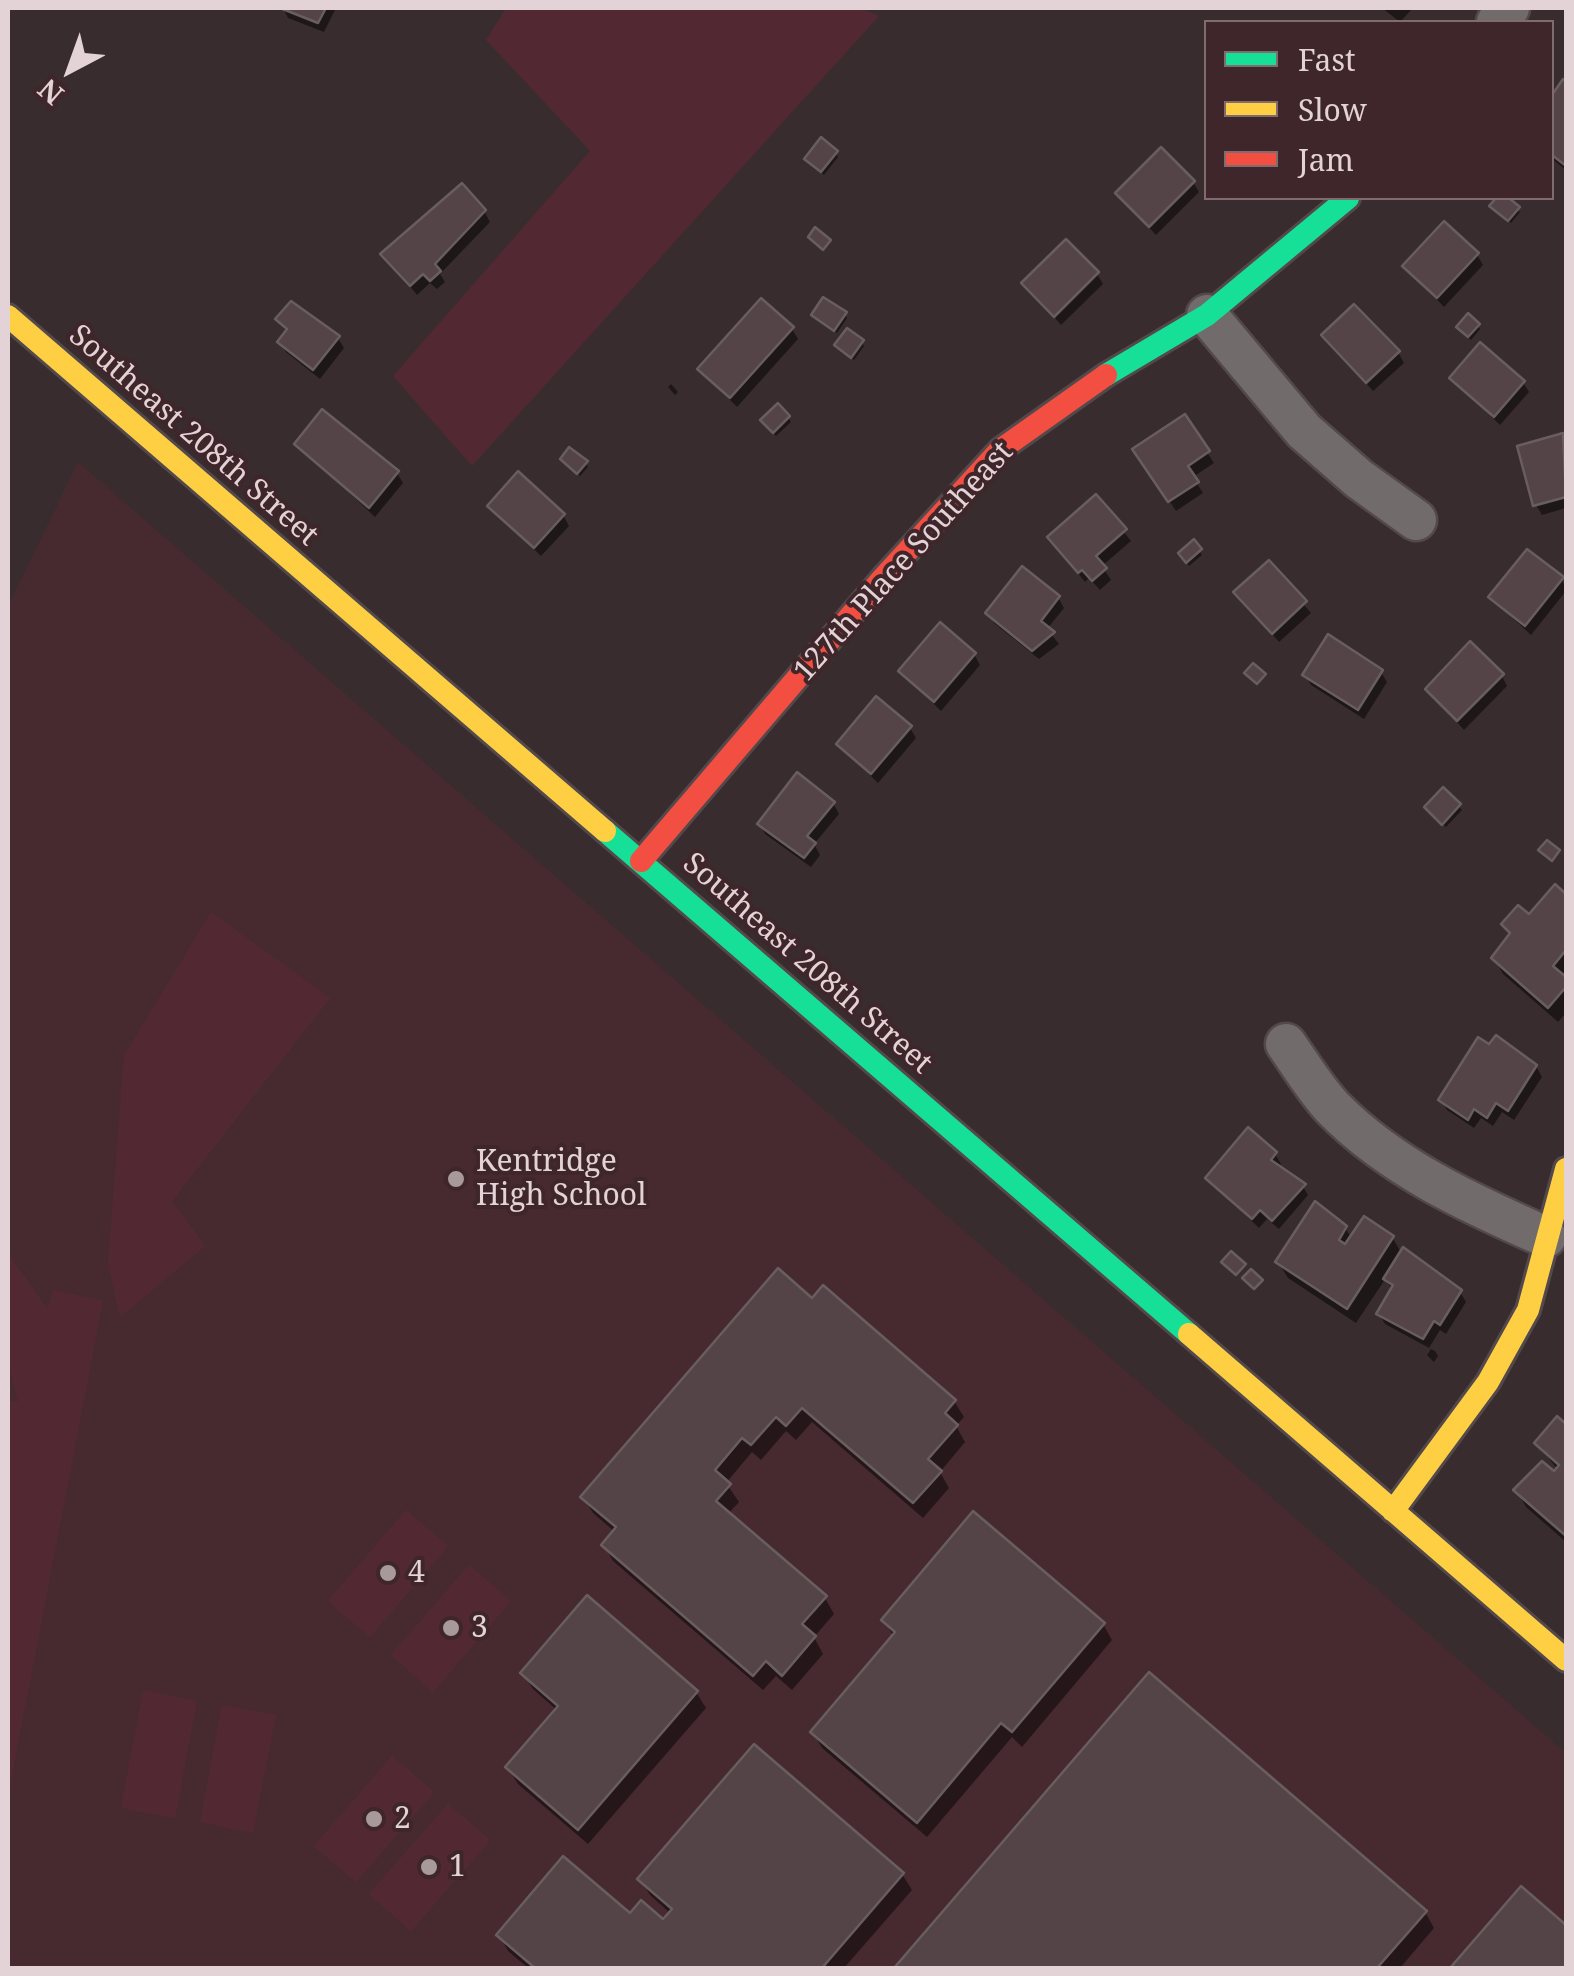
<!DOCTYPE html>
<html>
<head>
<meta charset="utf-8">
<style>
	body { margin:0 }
	#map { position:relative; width:1574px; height:1976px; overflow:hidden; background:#382c2e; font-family:"Noto Serif",serif }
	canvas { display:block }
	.frame { position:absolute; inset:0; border:10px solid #e4d3d6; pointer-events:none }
	.legend { position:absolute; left:1204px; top:20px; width:350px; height:180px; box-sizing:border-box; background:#3e262b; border:2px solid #806b6f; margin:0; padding:12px 18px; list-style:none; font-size:30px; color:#e4d3d6 }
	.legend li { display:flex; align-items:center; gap:20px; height:50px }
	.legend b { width:50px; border:2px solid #806b6f }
	.north { position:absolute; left:20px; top:20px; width:100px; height:100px; -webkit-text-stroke:8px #3e262b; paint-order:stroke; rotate:221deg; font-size:28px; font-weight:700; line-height:40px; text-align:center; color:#e4d3d6 }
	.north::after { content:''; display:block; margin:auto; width:35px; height:45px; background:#e4d3d6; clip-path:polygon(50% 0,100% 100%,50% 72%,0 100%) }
</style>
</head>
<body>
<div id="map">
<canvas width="1574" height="1976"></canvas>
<div class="frame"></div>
<ul class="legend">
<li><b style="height:12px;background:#16e098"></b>Fast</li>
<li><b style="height:12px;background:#ffcf43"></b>Slow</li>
<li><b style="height:12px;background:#f24e42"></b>Jam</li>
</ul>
<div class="north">N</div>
</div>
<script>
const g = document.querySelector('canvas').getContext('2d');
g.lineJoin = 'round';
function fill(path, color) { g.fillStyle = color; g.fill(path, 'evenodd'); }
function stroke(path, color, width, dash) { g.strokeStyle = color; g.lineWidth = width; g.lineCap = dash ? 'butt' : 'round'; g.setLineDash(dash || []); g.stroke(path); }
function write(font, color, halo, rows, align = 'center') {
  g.font = font + ' "Noto Serif",serif'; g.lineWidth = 8; g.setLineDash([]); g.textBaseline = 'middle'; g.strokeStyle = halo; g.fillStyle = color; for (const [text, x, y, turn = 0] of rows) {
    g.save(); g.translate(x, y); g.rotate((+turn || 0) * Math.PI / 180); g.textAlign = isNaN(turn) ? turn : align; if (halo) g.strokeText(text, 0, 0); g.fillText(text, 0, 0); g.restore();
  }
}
fill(new Path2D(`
	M78,462L1566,1753V1968H8V606Z`), '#472a30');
fill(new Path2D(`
	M506,8H860L879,16L472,466L393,376L590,151L486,40Z
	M211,912L330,998L172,1201L205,1246L120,1317L108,1263L124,1056Z
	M8,1253L47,1309L53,1290L103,1301L8,1796V1401L18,1402L8,1360Z
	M406,1510L448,1546L370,1637L328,1601Z
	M469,1565L511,1601L433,1692L391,1655Z
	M143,1690L197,1701L175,1818L121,1808Z
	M222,1705L276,1715L253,1833L200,1822Z
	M392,1756L434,1792L356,1882L314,1846Z
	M448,1804L490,1840L411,1931L369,1894Z`), '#522932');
fill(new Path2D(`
	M283,8H336L324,32L288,18Z
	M1382,8H1413L1400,22Z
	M1564,83L1566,85V170L1552,159V99Z
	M836,152L838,157L824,175L807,159Z
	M1193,182L1199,192L1156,235L1118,194Z
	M1499,198L1520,212L1511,223L1492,206Z
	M484,211L490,222L440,274L445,282L437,289L430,283L417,295L384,254Z
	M1477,255L1483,265L1444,307L1405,266Z
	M1097,274L1103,284L1061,325L1024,283Z
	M845,314L847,318L837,333L814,315Z
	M278,319L338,338L344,348L320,379L286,352L280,342L287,332Z
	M1478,325L1480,329L1471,340L1459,328Z
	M792,329L798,339L737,407L700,369Z
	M1324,335L1398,352L1404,363L1373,391Z
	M862,342L864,346L854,360L836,345Z
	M1452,378L1523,382L1529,392L1500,425Z
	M671,384L678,392L675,395L668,387Z
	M788,417L791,422L776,436L765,424Z
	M1184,417L1214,463L1193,477L1203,493L1176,511L1142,460Z
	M1562,436L1566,445V508L1542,515L1536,505Z
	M297,444L397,473L403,483L375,517Z
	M565,463H586L588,467L580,476Z
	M1096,497L1131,541L1102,566L1111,580L1100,590L1089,578L1085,582L1050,538Z
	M490,506L563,515L569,526L541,556Z
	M1194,543L1202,555L1189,566L1181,554Z
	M1268,563L1311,613L1279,642L1237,593Z
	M1562,579L1566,591L1531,635L1491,598Z
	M1058,597L1064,608L1047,629L1059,644L1039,659L994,623L988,613Z
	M974,654L980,665L941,711L901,672Z
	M1381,672L1387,682L1364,719L1311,685L1305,675Z
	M1502,676L1507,686L1464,730L1428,689Z
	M910,728L916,738L878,783L839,744Z
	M1443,790L1462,810L1446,827L1429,812Z
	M833,803L839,814L814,844L820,855L811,867L765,834L760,824Z
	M1556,887L1566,897V1013L1558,1022L1503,974L1494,958L1511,936L1504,925L1529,918Z
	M1536,1066L1542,1077L1514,1120L1502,1112L1493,1126L1481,1118L1474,1128L1447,1110L1441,1100Z
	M1275,1154L1281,1164L1278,1168L1302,1185L1308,1195L1279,1229L1267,1219L1259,1228L1208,1179Z
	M1345,1228L1352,1239L1392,1237L1402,1254L1460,1292L1466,1302L1446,1334L1440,1330L1429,1348L1435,1351L1438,1356L1434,1362L1427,1355L1431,1349L1385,1324L1379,1314L1393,1290L1386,1278L1356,1323L1288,1278L1278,1262Z
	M812,1301L954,1401L964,1417L956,1426L965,1442L940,1472L949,1488L923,1518L812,1422L796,1440L786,1431L761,1460L752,1452L726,1483L739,1502L728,1514L825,1598L834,1614L814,1637L823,1654L792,1690L776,1676L763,1690L613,1561L604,1545L615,1532L593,1513L583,1497Z
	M1557,1420L1566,1428V1542L1526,1507L1517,1491L1558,1470L1537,1443Z
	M884,1620L1103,1624L1112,1640L1022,1747L1012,1737L927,1837L822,1748L813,1732L894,1637Z
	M523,1673L696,1692L706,1708L588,1844L518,1784L508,1768L557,1710L533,1689Z
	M1150,1675L1425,1912L1434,1928L1400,1968H897Z
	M902,1874L912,1890L844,1968H528L508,1951L499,1935L630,1916L663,1923L671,1914L650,1895L640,1879Z
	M1521,1889L1566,1929V1968H1453Z`), '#0007');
const building = new Path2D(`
	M280,8H326L318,23Z
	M1563,79L1566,82V166L1552,155V95Z
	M821,137L838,151L821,172L804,159Z
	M1161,147L1195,181L1149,227L1115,193Z
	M462,183L486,210L435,264L441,271L430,281L423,274L410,286L380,254Z
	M1496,198H1509L1520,207L1508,221L1489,206Z
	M1444,221L1479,253L1437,298L1402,266Z
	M815,227L831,240L823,250L808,237Z
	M1066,239L1099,272L1054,317L1021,283Z
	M823,297L847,312L834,331L811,315Z
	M761,298L794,327L730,398L697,369Z
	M291,301L340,336L313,370L277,342L287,329L275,319Z
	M1354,304L1400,351L1366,383L1321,335Z
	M1468,313L1480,324L1468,337L1456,327Z
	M847,328L864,340L851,358L834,345Z
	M1480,342L1525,381L1494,417L1449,378Z
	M778,403L790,416L773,433L760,420Z
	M322,409L399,471L369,508L294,444Z
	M1185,414L1210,451L1188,466L1199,482L1168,502L1132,449Z
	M1563,433L1566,497L1533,506L1517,446Z
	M569,447L588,461L577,474L560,459Z
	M518,471L565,514L534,548L487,506Z
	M1096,494L1127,529L1096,556L1107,568L1092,581L1082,570L1078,573L1047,537Z
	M1194,539L1202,549L1186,563L1178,553Z
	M1527,549L1564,577L1525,626L1488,597Z
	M1269,560L1307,601L1272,634L1233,592Z
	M1022,566L1060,596L1041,621L1055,632L1032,651L985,613Z
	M940,622L976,653L934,702L898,671Z
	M1328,634L1383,670L1358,710L1302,675Z
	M1470,641L1504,674L1457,721L1425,689Z
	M1253,663L1266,674L1257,684L1244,673Z
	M876,696L912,726L871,774L836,744Z
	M797,772L835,802L807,836L816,843L804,858L757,824Z
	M1443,787L1461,804L1442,825L1424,807Z
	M1547,840L1560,850L1552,861L1538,850Z
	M1555,884L1566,894V950L1553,966L1566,977V987L1548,1008L1491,958L1510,933L1501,924L1518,905L1529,914Z
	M1496,1035L1537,1065L1508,1111L1496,1103L1487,1118L1474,1109L1468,1120L1438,1100L1478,1037L1489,1044Z
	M1248,1127L1277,1152L1271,1160L1306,1184L1272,1221L1260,1210L1252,1219L1205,1178Z
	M1315,1201L1347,1226L1339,1240L1345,1244L1364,1216L1394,1236L1347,1309L1275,1262Z
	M1403,1247L1462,1290L1440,1325L1434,1321L1423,1339L1376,1314L1393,1285L1383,1279Z
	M1231,1251L1246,1264L1236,1275L1221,1262Z
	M778,1268L812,1298L823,1285L956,1400L945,1413L958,1425L928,1459L942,1471L913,1503L802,1408L786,1426L776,1417L751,1445L742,1438L715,1470L731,1484L716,1501L827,1596L802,1624L816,1636L782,1676L766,1661L753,1676L601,1545L616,1527L580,1497Z
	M1251,1269L1263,1280L1254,1289L1242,1278Z
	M1557,1416L1566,1424V1536L1513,1490L1542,1461L1554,1471L1559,1465L1534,1443Z
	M973,1511L1105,1623L1012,1732L1001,1723L917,1823L810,1732L895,1632L881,1620Z
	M587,1595L698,1691L578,1830L505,1767L558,1706L520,1673Z
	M1149,1672L1427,1911L1377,1968H894Z
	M754,1744L904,1873L822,1968H535L496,1935L563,1856L630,1913L641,1900L663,1919L672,1909L637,1879Z
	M1521,1886L1566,1925V1968H1450Z`);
fill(building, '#544447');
stroke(building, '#685e60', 2.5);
const street = new Path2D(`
	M1497,22L1509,8
	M1207,315L1304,431L1359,479L1416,520
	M1286,1044C1301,1065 1315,1089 1333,1108C1392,1168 1469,1203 1546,1237`);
const fast = new Path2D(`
	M1106,375L1207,315L1348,198
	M605,831L1189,1334`);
const slow = new Path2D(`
	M8,316L605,831
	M1189,1334L1566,1660
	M1393,1511L1488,1382L1528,1310L1566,1169`);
const jam = new Path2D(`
	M641,861L882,579L1000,450L1106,375`);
stroke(street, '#53484a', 45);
stroke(fast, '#53484a', 28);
stroke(slow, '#53484a', 28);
stroke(jam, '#53484a', 28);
stroke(street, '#716b6c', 40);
stroke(fast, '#16e098', 22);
stroke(slow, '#ffcf43', 22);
stroke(jam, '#f24e42', 22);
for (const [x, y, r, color] of [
	[456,1179,10,"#a8999b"],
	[388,1573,10,"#a8999b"],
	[451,1628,10,"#a8999b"],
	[374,1819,10,"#a8999b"],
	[429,1867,10,"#a8999b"]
]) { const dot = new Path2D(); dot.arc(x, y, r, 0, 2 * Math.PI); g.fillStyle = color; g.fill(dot); stroke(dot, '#3e262b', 4); }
write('30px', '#e4d3d6', '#3e262b', [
	["Southeast 208th Street",193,436,41],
	["127th Place Southeast",904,562,-48],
	["Southeast 208th Street",807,964,41]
]);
write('30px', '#e4d3d6', '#3e262b', [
	["Kentridge",476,1162],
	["High School",476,1196],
	["4",408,1573],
	["3",471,1628],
	["2",394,1819],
	["1",449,1867]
], 'left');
</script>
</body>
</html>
